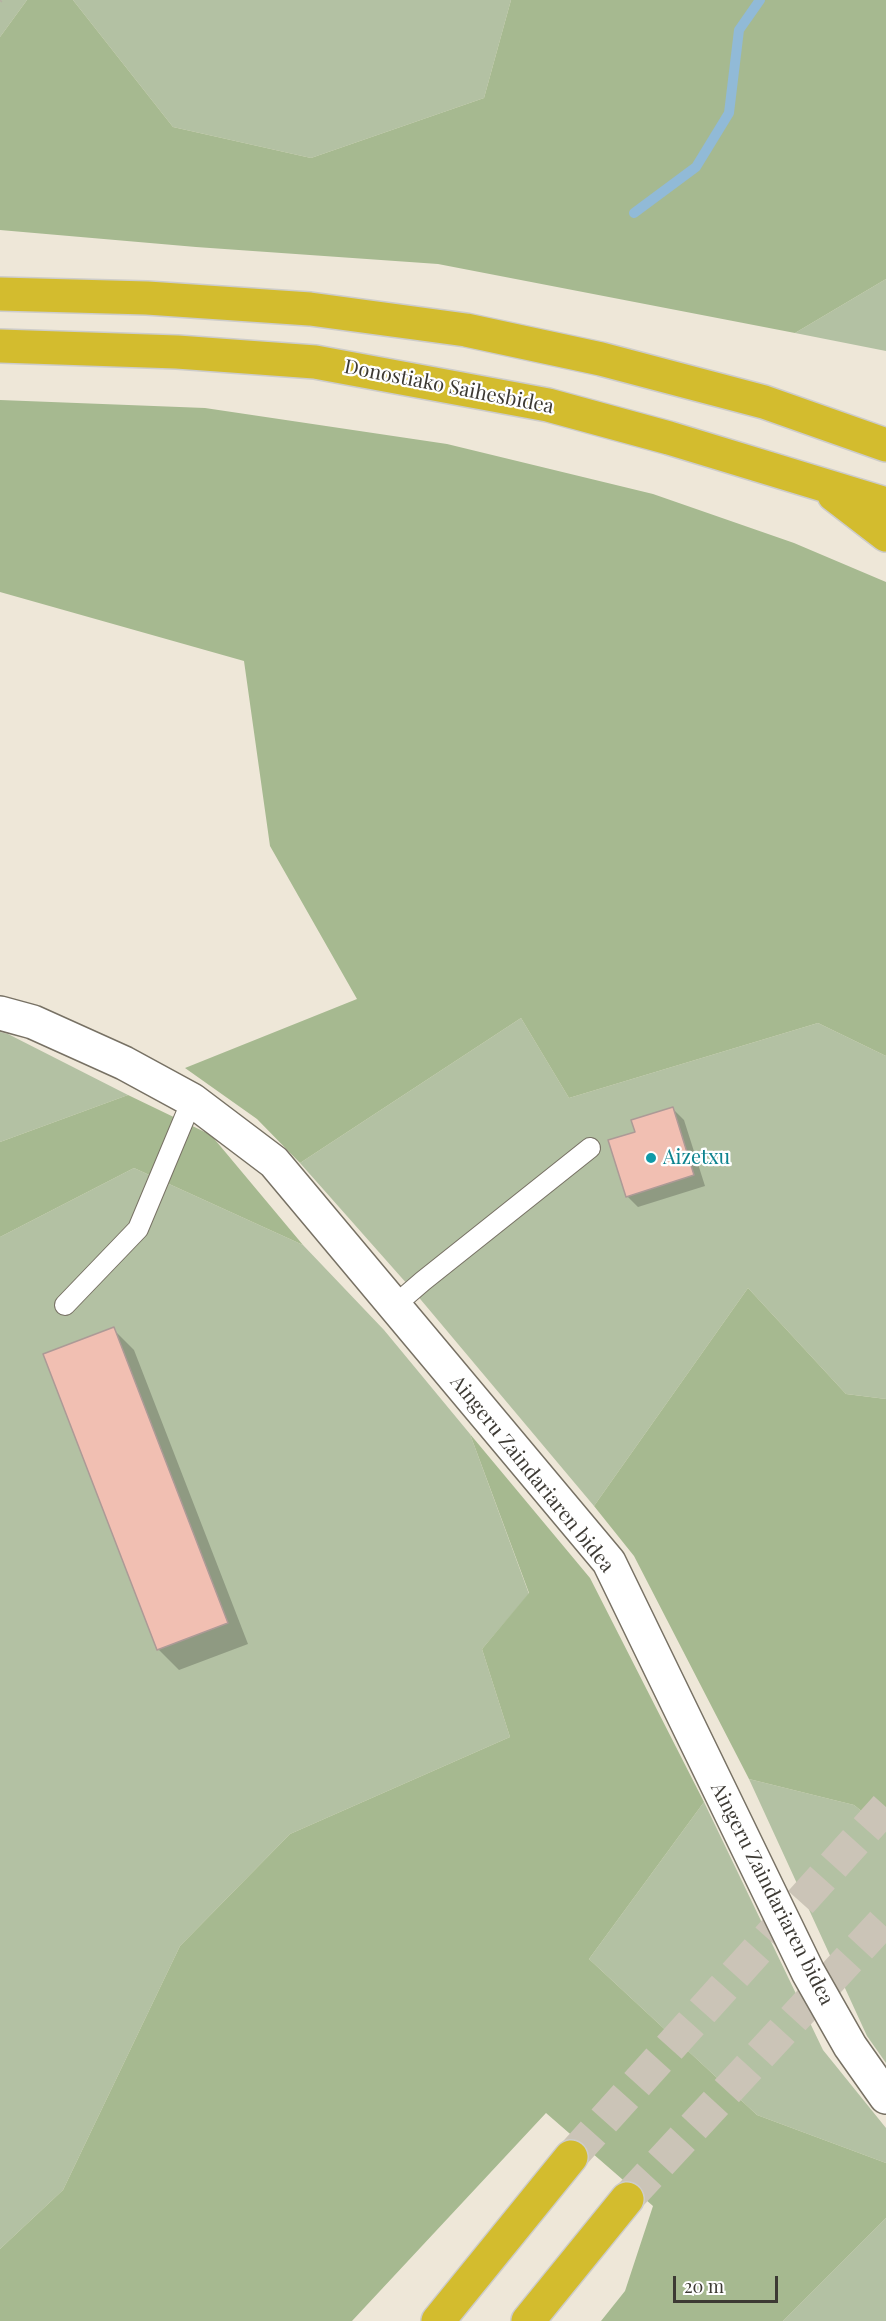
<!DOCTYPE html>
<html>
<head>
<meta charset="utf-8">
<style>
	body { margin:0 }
	#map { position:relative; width:886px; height:2321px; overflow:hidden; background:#eee7d8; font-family:"Playfair Display",serif }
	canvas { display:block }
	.scale { position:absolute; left:673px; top:2276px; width:105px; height:27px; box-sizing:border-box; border:3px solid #3d3a34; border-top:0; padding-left:8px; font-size:18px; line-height:21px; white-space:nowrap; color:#3d3a34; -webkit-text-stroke:4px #fff; paint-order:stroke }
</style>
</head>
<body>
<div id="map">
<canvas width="886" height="2321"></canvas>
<div class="scale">20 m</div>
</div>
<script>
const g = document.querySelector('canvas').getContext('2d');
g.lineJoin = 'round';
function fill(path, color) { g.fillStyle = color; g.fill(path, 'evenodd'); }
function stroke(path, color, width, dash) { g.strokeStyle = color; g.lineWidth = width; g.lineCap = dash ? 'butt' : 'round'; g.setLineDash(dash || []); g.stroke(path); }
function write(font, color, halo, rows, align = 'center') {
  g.font = font + ' "Playfair Display",serif'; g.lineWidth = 4.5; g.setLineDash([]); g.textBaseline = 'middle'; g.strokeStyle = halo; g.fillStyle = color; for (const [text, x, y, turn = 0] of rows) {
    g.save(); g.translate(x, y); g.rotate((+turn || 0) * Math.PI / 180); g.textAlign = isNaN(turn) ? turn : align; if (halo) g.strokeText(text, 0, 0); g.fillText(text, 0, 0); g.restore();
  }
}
fill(new Path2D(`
	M0,0H27L0,37Z
	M73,0H511L484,98L311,158L173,127Z
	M886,279V351L795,333Z
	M521,1018L569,1098L818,1023L886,1056V1399L846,1394L748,1288L594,1506L416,1294L300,1163Z
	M0,1032L8,1034L128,1095L0,1142Z
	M134,1168L303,1245L384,1330L470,1434L529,1594L482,1649L510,1737L290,1834L180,1946L63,2190L0,2249V1237Z
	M749,1779L854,1805L886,1831V2063L867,2036Z
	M704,1802L823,2050L886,2128V2163L757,2115L589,1959Z
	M886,2218V2321H783Z`), '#b3c1a3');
fill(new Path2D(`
	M27,0H73L173,127L311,158L484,98L511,0H886V279L795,333L438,264L196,247L0,230V37Z
	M0,400L205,408L447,444L653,494L794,543L886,582V1056L818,1023L569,1098L521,1018L300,1163L257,1119L185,1068L357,999L270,846L244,661L0,592Z
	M128,1095L211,1135L303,1245L134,1168L0,1237V1142Z
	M748,1288L846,1394L886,1399V1831L854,1805L749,1779L634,1556L594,1506Z
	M470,1434L590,1578L704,1802L589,1959L757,2115L886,2163V2218L783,2321H601L625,2291L653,2206L546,2113L352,2321H0V2249L63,2190L180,1946L290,1834L510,1737L482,1649L529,1593Z`), '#a6b990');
fill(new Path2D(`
	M673,1109L684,1120L705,1186L638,1207L627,1196L637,1133Z
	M113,1329L134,1350L248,1644L179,1670L158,1649Z`), '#0003');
stroke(new Path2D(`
	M634,213L696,167L729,113L739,30L760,0`), '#91bad7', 10);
const building = new Path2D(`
	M673,1107L694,1175L626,1197L608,1140L635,1132L631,1120Z
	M114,1327L228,1623L157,1650L43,1354Z`);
fill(building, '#f1bfb2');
stroke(building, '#ac9a96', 1.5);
stroke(new Path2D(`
	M571,2157L886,1807
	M627,2199L886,1919`), '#cbc4b7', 33, [33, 16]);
const service = new Path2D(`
	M65,1305L138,1229L192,1100
	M394,1306L423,1281L590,1148`);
const minor = new Path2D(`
	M0,1013L33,1022L124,1063L192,1100L274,1162L609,1562L808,1972L850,2046L886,2097`);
const motorway = new Path2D(`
	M0,294L147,298L310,309L466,330L601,359L764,402L886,445
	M0,346L177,352L315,362L548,405L669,438L886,504
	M834,495L886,535
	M438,2321L571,2157
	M528,2321L627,2199`);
stroke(service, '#777164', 22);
stroke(minor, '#777164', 36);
stroke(motorway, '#cdccca', 36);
stroke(new Path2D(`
	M0,1L1,0`), '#b6b0a4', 4, [4.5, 4.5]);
stroke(service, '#fff', 20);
stroke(minor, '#fff', 33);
stroke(motorway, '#d3bc2e', 33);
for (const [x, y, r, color] of [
	[651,1158,6,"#0f9aa8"]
]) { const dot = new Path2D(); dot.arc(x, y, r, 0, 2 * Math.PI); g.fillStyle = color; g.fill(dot); stroke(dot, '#fff', 2); }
write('20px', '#3d3a34', '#fff', [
	["Donostiako Saihesbidea",449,387,11],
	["Aingeru Zaindariaren bidea",532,1474,51],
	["Aingeru Zaindariaren bidea",772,1894,63]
]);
write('20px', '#0d838f', '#fff', [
	["Aizetxu",663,1158]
], 'left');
</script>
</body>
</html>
